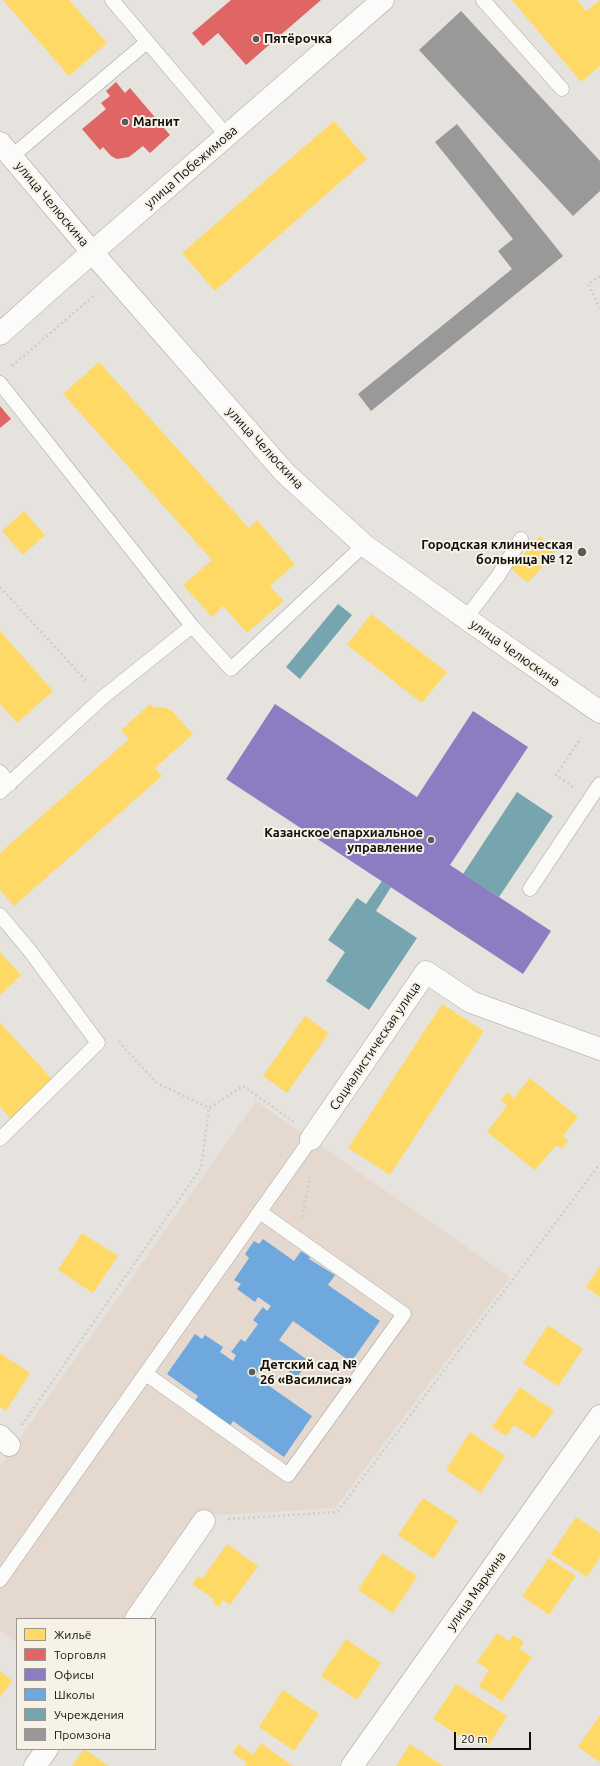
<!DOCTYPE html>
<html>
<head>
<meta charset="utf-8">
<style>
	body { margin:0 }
	#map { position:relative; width:600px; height:1766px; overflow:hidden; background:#e6e3de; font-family:Ubuntu,sans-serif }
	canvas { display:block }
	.legend { position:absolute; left:16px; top:1618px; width:140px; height:132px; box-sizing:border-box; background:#f7f2e8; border:1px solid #9b9790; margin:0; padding:5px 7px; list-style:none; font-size:12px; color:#110f0c }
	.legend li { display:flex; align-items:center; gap:8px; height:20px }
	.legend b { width:20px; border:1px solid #9b9790 }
	.scale { position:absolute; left:454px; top:1732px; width:77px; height:18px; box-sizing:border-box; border:2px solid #110f0c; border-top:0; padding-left:5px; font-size:12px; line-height:14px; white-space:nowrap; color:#110f0c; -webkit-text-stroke:3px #f7f2e8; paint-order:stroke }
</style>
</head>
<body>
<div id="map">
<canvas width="600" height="1766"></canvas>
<ul class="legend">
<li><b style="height:11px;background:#ffd966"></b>Жильё</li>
<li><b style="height:11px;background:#e06666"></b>Торговля</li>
<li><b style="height:11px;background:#8e7cc3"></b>Офисы</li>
<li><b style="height:11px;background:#6fa8dc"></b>Школы</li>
<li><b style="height:11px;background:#76a5af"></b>Учреждения</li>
<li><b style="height:11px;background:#999"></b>Промзона</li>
</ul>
<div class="scale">20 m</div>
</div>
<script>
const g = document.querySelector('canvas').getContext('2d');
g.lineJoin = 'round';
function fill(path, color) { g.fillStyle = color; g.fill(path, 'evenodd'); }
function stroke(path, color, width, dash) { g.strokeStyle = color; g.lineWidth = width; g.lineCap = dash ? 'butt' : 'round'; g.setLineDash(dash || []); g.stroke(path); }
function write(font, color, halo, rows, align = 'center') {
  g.font = font + ' Ubuntu,sans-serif'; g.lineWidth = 4; g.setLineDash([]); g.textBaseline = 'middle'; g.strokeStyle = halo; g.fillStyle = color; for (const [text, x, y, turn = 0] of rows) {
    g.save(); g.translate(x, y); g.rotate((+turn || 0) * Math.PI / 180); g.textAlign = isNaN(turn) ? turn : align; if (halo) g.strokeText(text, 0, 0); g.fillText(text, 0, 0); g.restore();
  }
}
fill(new Path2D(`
	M256,1101L510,1277L335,1508L202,1516L131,1619H17V1642L0,1630V1466Z`), '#e5d8ce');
fill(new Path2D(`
	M3,0H69L107,43L69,76Z
	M512,0H577L586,11L600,0V66L581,82Z
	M334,121L367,159L215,291L182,253Z
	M99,362L249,528L257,520L295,564L270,586L284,601L247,633L223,606L212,617L183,585L212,560L63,394Z
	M24,511L45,535L23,555L2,531Z
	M540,536L556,551L528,583L511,569Z
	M371,614L447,672L422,703L347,645Z
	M0,631L53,691L17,723L0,704Z
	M150,704L154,708L160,707L170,709L193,734L155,768L162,776L14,906L0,890V853L129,739L121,730Z
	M0,952L21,975L0,995Z
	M442,1004L484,1031L390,1175L348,1148Z
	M305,1016L329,1033L287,1093L263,1076Z
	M0,1023L54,1081L12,1120L0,1107Z
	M530,1078L578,1117L563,1136L568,1141L562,1149L556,1145L535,1170L487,1132L507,1106L501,1100L508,1092L514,1098Z
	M82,1233L118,1256L93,1293L58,1270Z
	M600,1266V1297L586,1287Z
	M548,1325L583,1349L558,1386L523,1363Z
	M0,1353L30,1373L6,1411L0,1407Z
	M520,1387L554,1411L534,1438L514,1425L506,1436L492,1427Z
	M470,1432L505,1456L481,1493L446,1470Z
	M423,1498L458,1521L434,1559L398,1535Z
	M576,1517L600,1533V1557L587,1577L551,1554Z
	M227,1544L258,1566L230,1605L223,1600L219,1607L212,1602L215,1600L192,1584L198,1576L202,1579Z
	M382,1553L417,1576L393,1613L358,1590Z
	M549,1558L576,1576L549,1615L522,1596Z
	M497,1633L509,1641L513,1635L524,1642L520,1649L532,1657L502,1701L479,1686L489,1670L477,1662Z
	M346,1639L381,1663L357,1700L321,1676Z
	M0,1671L12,1681L0,1697Z
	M456,1684L507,1716L488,1746L471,1736L467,1741L433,1719Z
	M283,1690L319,1714L294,1751L259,1727Z
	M600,1715V1762L578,1747Z
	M261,1743L293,1766H245L247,1763L233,1753L238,1744L253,1755Z
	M410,1744L443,1766H396Z
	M84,1749L109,1766H72Z`), '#ffd966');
fill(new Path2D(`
	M231,0H321L246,65L218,33L203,46L192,33Z
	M116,82L125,93L130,88L170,135L150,153L143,146L129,157L117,159L111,156L103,147L100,150L82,129L106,109L101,103L110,96L106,91Z
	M0,406L11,419L0,428Z`), '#e06666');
fill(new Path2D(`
	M275,704L417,797L473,711L528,747L450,865L551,931L523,974L226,779Z`), '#8e7cc3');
fill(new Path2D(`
	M263,1239L294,1261L301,1251L310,1257L309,1259L335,1275L328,1285L380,1321L351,1362L293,1321L279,1340L309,1361L297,1377L268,1357L255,1376L312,1416L284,1457L233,1421L226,1432L191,1407L198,1396L167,1374L195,1334L202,1339L205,1335L223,1347L220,1352L233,1361L236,1355L231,1352L241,1339L245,1342L258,1324L253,1320L263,1307L267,1311L271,1306L258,1297L255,1302L237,1289L241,1284L234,1280L249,1258L245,1254L254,1241L259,1244Z`), '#6fa8dc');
fill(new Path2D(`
	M338,604L352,615L300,679L286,667Z
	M517,792L553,816L499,897L463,874Z
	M382,881L391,887L376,911L417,938L369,1010L326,981L345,952L328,940L357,898L366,904Z`), '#76a5af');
fill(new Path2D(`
	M461,11L600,161V191L573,216L419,50Z
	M457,124L563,256L371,411L358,394L512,269L498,251L513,239L435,142Z`), '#999');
const lane = new Path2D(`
	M112,0L227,136
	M483,0L562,89
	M11,157L147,42
	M0,383L192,626L231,669L364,545
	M466,618L498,576L521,539
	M0,772L10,784
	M0,792L102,698L192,626
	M530,889L600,784
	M0,915L30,951L98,1043L0,1139
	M146,1374L288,1475L404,1314L260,1212
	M0,1580L311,1139`);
const street = new Path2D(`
	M311,1139L426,972L471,1002L600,1049
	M0,1436L9,1445
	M136,1619L204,1521
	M35,1766L47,1749
	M352,1766L600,1416`);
const secondary = new Path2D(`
	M0,143L92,252L285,473L364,545L474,624L600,712
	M0,334L57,283L383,0`);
stroke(lane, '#a6a4a0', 15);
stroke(street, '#a6a4a0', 23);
stroke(secondary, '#a6a4a0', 23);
stroke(new Path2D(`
	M600,276L588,284L600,308
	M12,366L96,294
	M0,587L88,683
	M573,787L556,775L581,738
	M119,1041L126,1050L157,1083L209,1108L243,1086L294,1122
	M302,1217L310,1177
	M22,1425L201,1168L209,1108
	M228,1519L337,1512L600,1164`), '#cecdcb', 2.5, [2, 3]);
stroke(lane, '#fbfbfa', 14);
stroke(street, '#fbfbfa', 22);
stroke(secondary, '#fbfbfa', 22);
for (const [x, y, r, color] of [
	[256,39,4,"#5c5956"],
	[125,122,4,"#5c5956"],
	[582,552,5,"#5c5956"],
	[431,840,4,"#5c5956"],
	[252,1372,4,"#5c5956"]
]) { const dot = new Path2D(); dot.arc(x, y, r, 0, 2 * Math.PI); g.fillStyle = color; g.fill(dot); stroke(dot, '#f7f2e8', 1.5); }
write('bold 13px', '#110f0c', '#f7f2e8', [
	["Пятёрочка",264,39],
	["Магнит",133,122],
	["Городская клиническая",573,545,"right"],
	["больница № 12",573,560,"right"],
	["Казанское епархиальное",423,833,"right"],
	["управление",423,848,"right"],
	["Детский сад №",260,1365],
	["26 «Василиса»",260,1380]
], 'left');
write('13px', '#110f0c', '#f7f2e8', [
	["улица Побежимова",191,167,-41],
	["улица Челюскина",52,204,50],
	["улица Челюскина",265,448,47],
	["улица Челюскина",515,653,35],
	["Социалистическая улица",375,1046,-56],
	["улица Маркина",476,1591,-55]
]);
</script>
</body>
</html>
